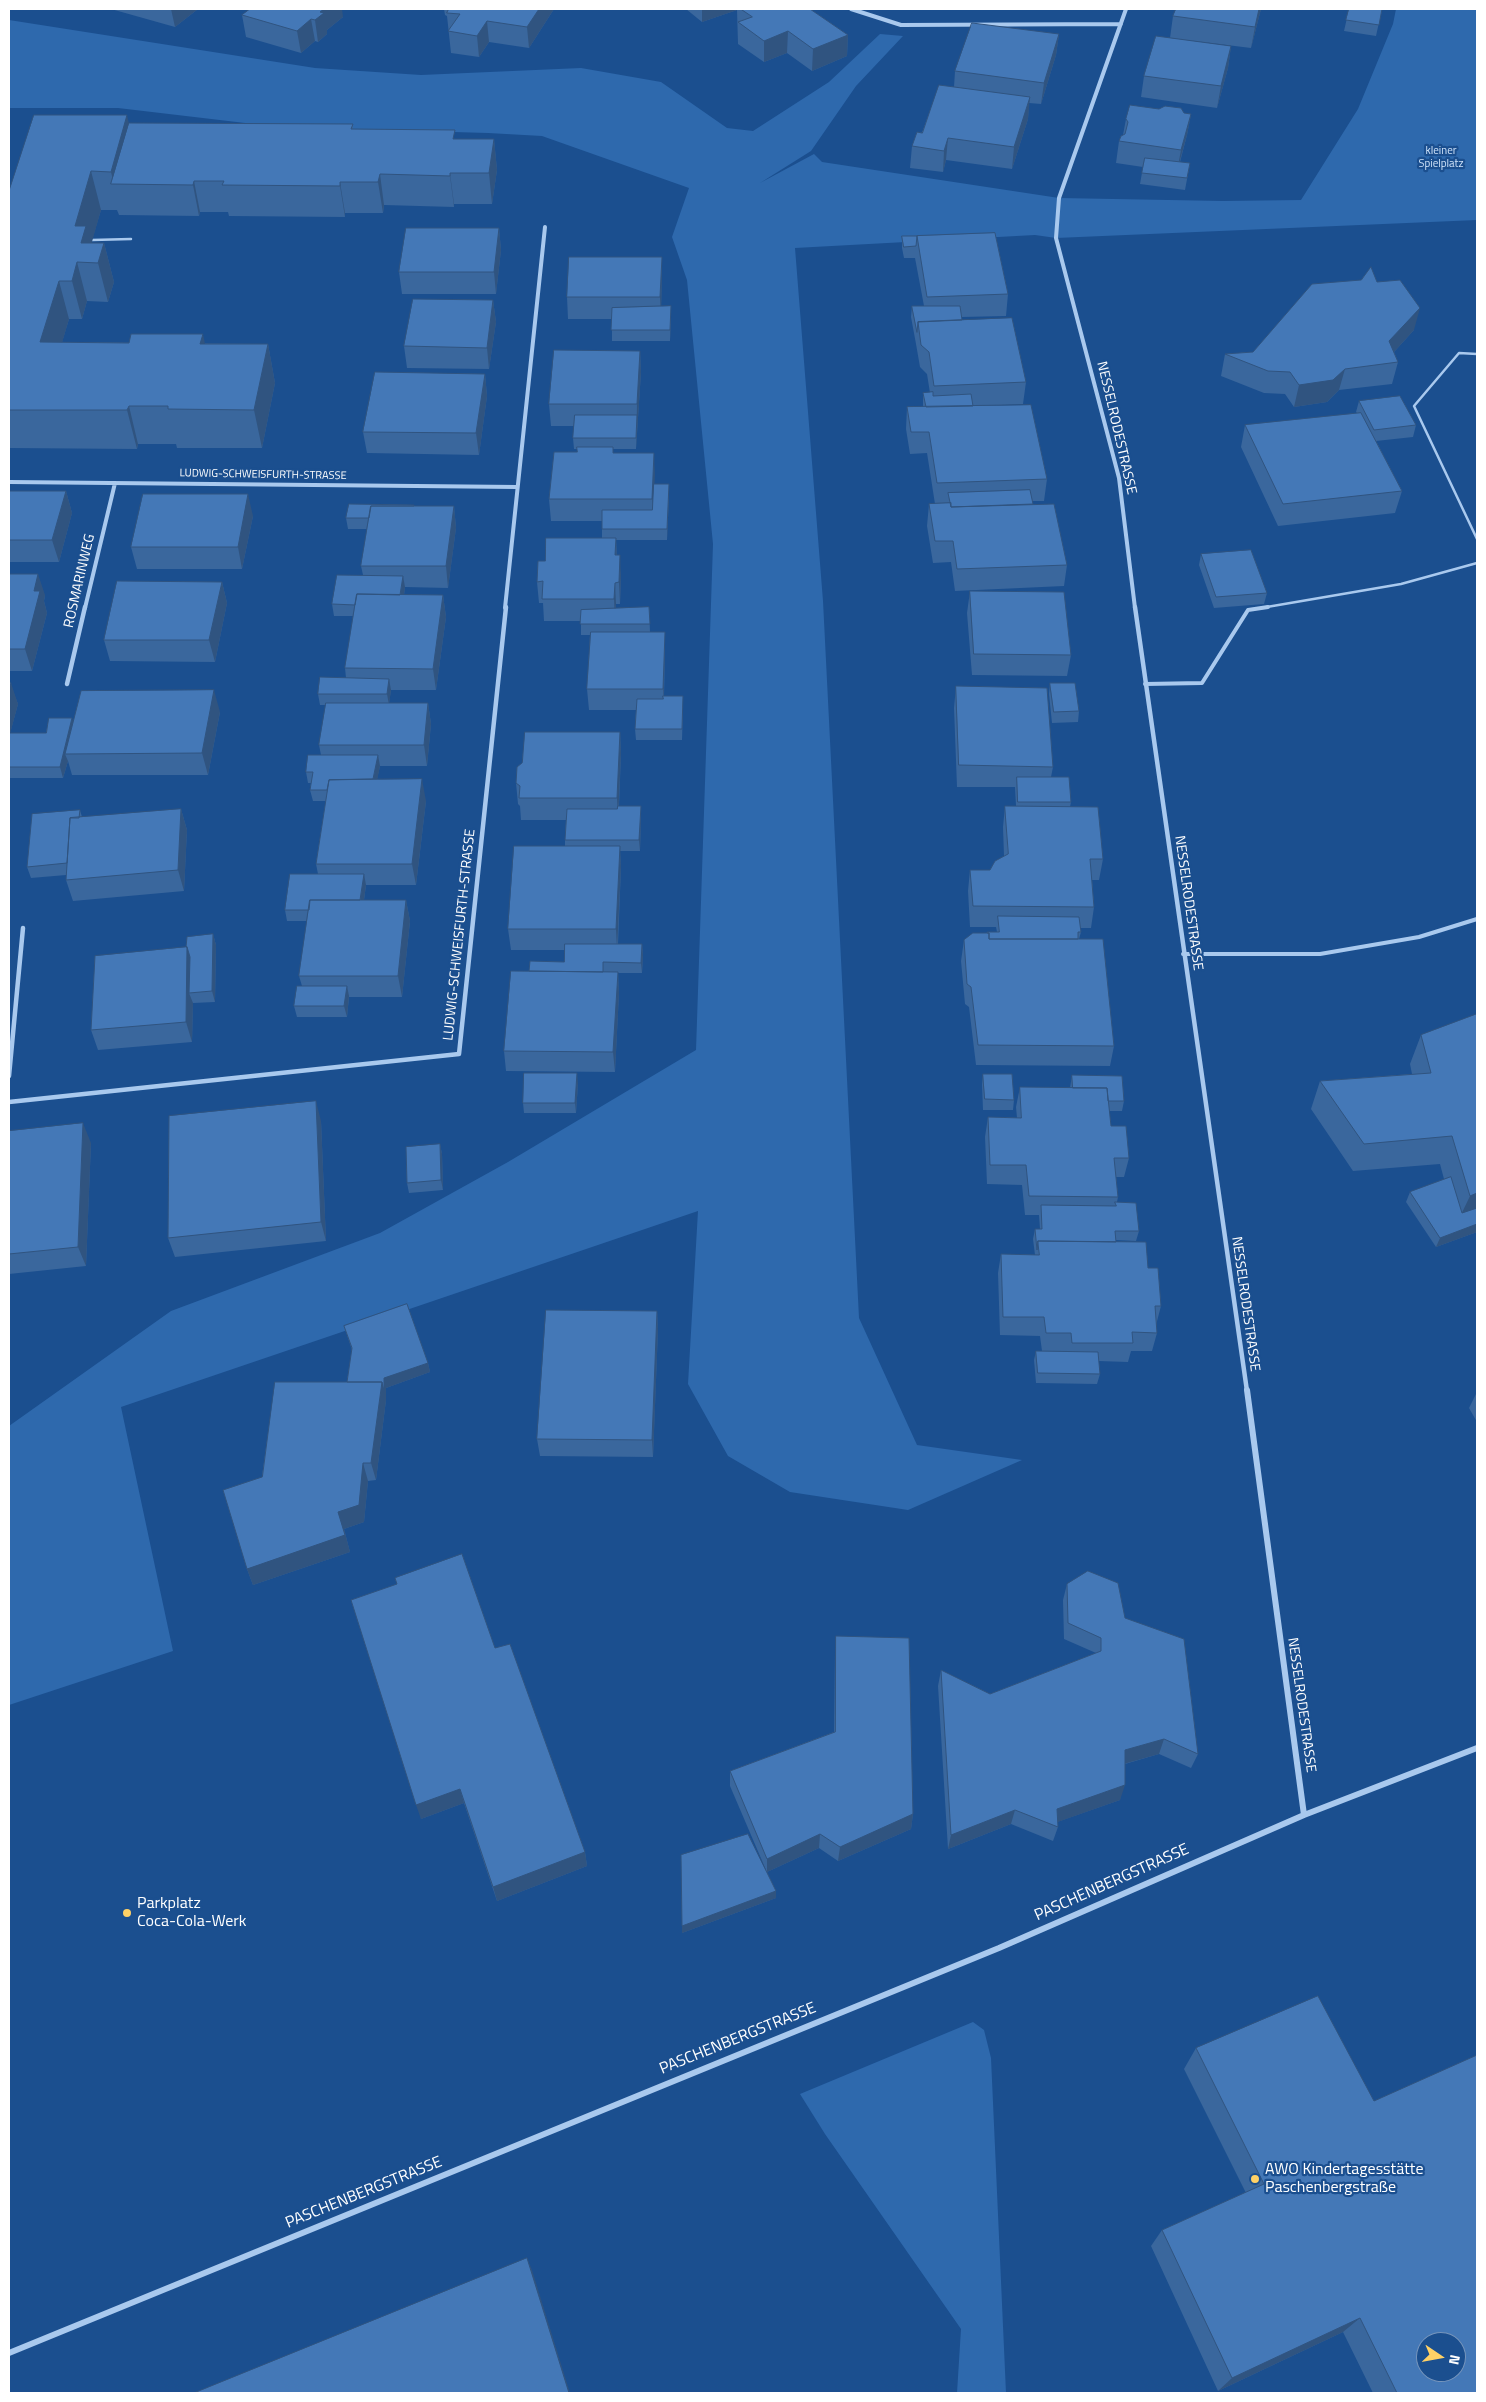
<!DOCTYPE html>
<html>
<head>
<meta charset="utf-8">
<style>
	body { margin:0 }
	#map { position:relative; width:1486px; height:2402px; overflow:hidden; background:#1b4f8f; font-family:"Titillium Web",sans-serif }
	canvas { display:block }
	.frame { position:absolute; inset:0; border:10px solid #fff; pointer-events:none }
	.north { position:absolute; left:1416px; top:2332px; width:50px; height:50px; box-sizing:border-box; background:#1b4f8f; border:1px solid #7695bc; border-radius:50%; rotate:102deg; font-size:14px; font-weight:700; line-height:20px; text-align:center; color:#fff }
	.north::after { content:''; display:block; margin:auto; width:18px; height:22px; background:#ffd166; clip-path:polygon(50% 0,100% 100%,50% 72%,0 100%) }
</style>
</head>
<body>
<div id="map">
<canvas width="1486" height="2402"></canvas>
<div class="frame"></div>
<div class="north">N</div>
</div>
<script>
const g = document.querySelector('canvas').getContext('2d');
g.lineJoin = 'round';
function fill(path, color) { g.fillStyle = color; g.fill(path, 'evenodd'); }
function stroke(path, color, width, dash) { g.strokeStyle = color; g.lineWidth = width; g.lineCap = dash ? 'butt' : 'round'; g.setLineDash(dash || []); g.stroke(path); }
function write(font, color, halo, rows, align = 'center') {
  g.font = font + ' "Titillium Web",sans-serif'; g.lineWidth = 4.5; g.setLineDash([]); g.textBaseline = 'middle'; g.strokeStyle = halo; g.fillStyle = color; for (const [text, x, y, turn = 0] of rows) {
    g.save(); g.translate(x, y); g.rotate((+turn || 0) * Math.PI / 180); g.textAlign = isNaN(turn) ? turn : align; if (halo) g.strokeText(text, 0, 0); g.fillText(text, 0, 0); g.restore();
  }
}
fill(new Path2D(`
	M1396,9H1477V220L1056,238L1035,235L795,248L823,601L859,1318L917,1445L1022,1460L908,1510L790,1492L728,1456L688,1384L698,1211L121,1407L173,1651L9,1705V1426L171,1311L380,1233L508,1162L696,1050L713,544L687,280L672,237L689,188L542,136L488,133L279,127L118,108H9V20L315,68L421,75L581,68L661,82L727,128L753,131L829,82L880,34L903,36L856,86L811,151L760,183L814,154L822,162L1059,198L1223,201L1301,200L1358,109L1393,24Z
	M973,2022L984,2030L991,2058L1006,2393H957L961,2329L825,2134L800,2094Z`), '#2e69ad');
stroke(new Path2D(`
	M92,240L131,239
	M1477,354L1459,353L1414,406L1477,539
	M1261,608L1401,584L1477,563`), '#a9c9ee', 2.5);
stroke(new Path2D(`
	M1145,684L1202,683L1248,610L1268,607
	M1183,954H1320L1419,937L1477,919`), '#a9c9ee', 4);
stroke(new Path2D(`
	M851,9L901,25L1121,24
	M1126,9L1059,198L1056,238L1119,478L1135,608
	M9,482L517,487
	M85,608L115,483
	M505,608L545,227`), '#a9c9ee', 4);
stroke(new Path2D(`
	M1135,607L1247,1391
	M67,684L85,607
	M9,1076L23,928
	M9,1102L459,1054L506,607`), '#a9c9ee', 4.5);
stroke(new Path2D(`
	M1247,1390L1304,1815
	M9,2353L999,1948L1304,1815L1477,1748`), '#a9c9ee', 6);
fill(new Path2D(`
	M111,9H198L175,27Z
	M444,9H554L529,48L489,42L479,57L451,53L447,16L445,15Z
	M686,9H810L848,35L847,56L812,71L787,53L764,62L738,44L737,10L702,22Z
	M1261,9L1251,48L1170,38L1173,16Z
	M1349,9H1382L1376,36L1344,31Z
	M242,15L343,17L327,30V34L318,42L315,41L301,53L246,37Z
	M1059,34L1056,55L1041,104L1029,103L1028,119L1012,169L946,160L943,172L910,168L912,146L954,87L955,71Z
	M1231,46L1228,68L1217,108L1141,97L1144,76Z
	M1184,113L1191,114L1187,135L1180,162L1190,163L1185,190L1140,184L1143,167L1116,163L1119,141L1123,135L1126,119Z
	M129,123L353,124V129L456,139H494L497,170L492,204H454V207L384,205L383,213H345V217L229,216L228,212H200L199,216L119,215L117,210H101L91,243H104L114,282L108,302L87,301L82,319H69L62,342L268,344L275,383L262,448H177L176,444H138L137,449L9,448V191Z
	M499,228L501,250L496,294H402L399,272Z
	M995,233L1008,294L1006,316L962,317V320L1026,382L1023,404L980,406L1047,479L1044,501H1032L1033,504L1067,565L1064,586L955,591L951,562L933,563L927,526L929,504H935L927,453L910,454L906,429L907,407H923V393H930L927,374L920,367L916,344L911,317L912,306H924L915,258H904L902,248V236Z
	M662,257V279L661,306L671,317L670,341H612V319H568L567,297Z
	M1377,282L1414,330L1394,352L1398,362L1392,384L1339,390L1327,402L1294,407L1285,394L1264,393L1221,376L1225,354L1253,352Z
	M493,300L496,322L489,369L407,368L404,346Z
	M640,351L641,372L636,449H613V453H654V484H669V496L667,540H616L617,555L621,576L620,604H616V608L649,607L650,632H665V654L664,696L683,707L682,740H636L635,729L636,710H589L587,689L590,635H581V621H544L543,603H539L537,582L545,561L602,538V521H551L549,499L577,452V449H574L573,438L574,426H551L549,404Z
	M485,374L487,396L479,455L367,453L363,432Z
	M1359,401L1416,425L1413,437L1376,441L1402,491L1395,513L1278,526L1241,447L1245,425L1357,413L1356,412Z
	M9,491H66L72,513L59,562H9Z
	M415,506H454L456,528L448,588L405,587L404,595H443L446,617L436,690H391L389,703H428L431,724L427,766H380L377,779L426,801L416,885H366L364,900H406L410,921L402,997H349L347,1017H297L294,1006L302,986L299,976L307,921H287L285,910L318,874L316,864L326,801H313L310,790L311,783H308L306,772L321,755L319,745L326,705H320L318,694L346,678L345,668L353,616H334L332,604L363,575L361,566L367,529H348L346,518Z
	M253,516L242,569H137L131,547Z
	M1201,554L1267,593L1264,604L1214,608L1199,565Z
	M9,574L45,595L44,601L47,613L32,671H9Z
	M222,582L227,603L215,662L110,661L104,640Z
	M970,591L1071,655L1067,676L972,675L967,613Z
	M9,682L18,704L10,733H46L73,721L220,712L208,775H72L68,761L63,778H9Z
	M1050,683L1079,711L1078,722L1052,723L1049,694Z
	M956,686L1053,767L1051,777L1071,802L1070,807L1103,859L1099,880H1092L1094,907L1091,928H1080L1081,932L1079,939L1114,1046L1110,1066L976,1065L969,1007L965,1004L961,961L964,940L987,933L997,932L996,927H970L968,891L970,870H990L1004,856L1003,827L1005,806H1016L1015,787H957L954,708Z
	M620,732L621,753L619,806H641V817L640,851H620L621,867L618,944H642L643,955L642,973H618L619,993L615,1072L506,1071L504,1051L529,971L564,962L565,950H511L508,929L565,846V840L566,820H521L520,806L518,804L516,783Z
	M181,809L187,830L184,891L73,901L66,880V875L31,878L27,867L80,810L82,817Z
	M213,934L216,945L215,1002L193,1003L192,1042L98,1050L91,1030L186,947Z
	M1477,1014V1232L1436,1247L1406,1202L1410,1192L1444,1179L1440,1164L1353,1171L1311,1109L1320,1081L1412,1074L1410,1064L1421,1035Z
	M983,1074L1014,1100L1013,1110H983L982,1084Z
	M1072,1075L1124,1101L1122,1111H1109L1111,1126L1129,1158L1124,1177H1116L1118,1197L1117,1202L1139,1231L1136,1241L1116,1240V1242L1148,1268L1161,1306L1156,1325L1157,1333L1152,1351H1131L1128,1362L1098,1361L1100,1374L1097,1384L1036,1383L1034,1360L1036,1351H1042L1040,1336L1000,1335L998,1273L1001,1254L1035,1255L1033,1239L1035,1229H1040L1039,1215H1025L1022,1185L987,1184L985,1137L988,1117L1017,1118L1016,1107L1020,1087L1070,1088Z
	M578,1083L576,1113H524L523,1103Z
	M321,1121L326,1241L175,1257L168,1238Z
	M9,1131L91,1143L86,1266L9,1274Z
	M440,1144L442,1154L443,1190L409,1193L407,1183Z
	M657,1311L658,1329L653,1457L540,1456L537,1439Z
	M344,1326L428,1363L430,1372L386,1388V1400L376,1480L368,1481L364,1522L344,1529L350,1552L253,1585L247,1569L347,1382L352,1350Z
	M1477,1392V1422L1469,1408Z
	M395,1578L495,1648L585,1852L587,1866L497,1901L464,1803L421,1819L397,1584Z
	M1067,1584L1125,1618L1198,1754L1191,1768L1159,1754L1125,1764L1120,1800L1057,1822L1058,1827L1053,1841L1011,1824L948,1849L938,1686L941,1670L990,1694L1096,1653L1064,1639L1063,1600Z
	M836,1636L913,1814L911,1829L838,1861L819,1848L767,1872L776,1891V1898L682,1933V1926L766,1870L730,1786V1771L834,1732L835,1652Z
	M1196,2048L1374,2101L1477,2393H1373L1343,2332L1218,2391L1151,2246L1162,2230L1246,2193L1184,2069Z`), '#3a679d');
fill(new Path2D(`
	M171,9H198L175,27Z
	M324,9H342L343,17L327,30V34L318,42L315,20L320,12Z
	M539,9H554L529,48L527,27Z
	M702,9H737V10L702,22Z
	M1259,9H1261L1251,48L1255,27Z
	M311,19L315,41L301,53L297,31Z
	M487,21L489,42L479,57L477,36Z
	M788,31L787,53L764,62V41Z
	M1059,34L1056,55L1041,104L1044,83Z
	M848,35L847,56L812,71L813,49Z
	M1231,46L1228,68L1217,108L1221,86Z
	M1030,97L1028,119L1012,169L1014,147Z
	M1191,114L1187,135L1177,171L1181,150Z
	M127,115L136,154L114,184L111,172Z
	M948,138L946,160L943,172L944,151Z
	M494,139L497,170L492,204L489,173Z
	M91,171L101,210L86,263L75,226Z
	M450,173L454,204V207L450,176Z
	M380,174L384,205L383,213L378,182Z
	M194,181L200,212L199,216L193,185Z
	M340,182L345,213V217L340,186Z
	M499,228L501,250L496,294L494,272Z
	M104,243L114,282L108,302L98,263Z
	M662,257V279L661,319L660,297Z
	M77,262L87,301L82,319L72,281Z
	M59,281L69,319L51,381L40,342Z
	M493,300L496,322L489,369L487,348Z
	M671,306V317L670,341V330Z
	M1420,308L1414,330L1384,363L1389,341Z
	M203,334L211,373L200,344Z
	M268,344L275,383L262,448L254,410Z
	M640,351L641,372L636,449L637,404Z
	M1345,369L1339,390L1327,402L1294,407L1299,385Z
	M485,374L487,396L479,455L476,433Z
	M129,406L138,444L137,449L127,410Z
	M654,453L655,475L653,521L652,499Z
	M669,484V496L667,540V529Z
	M66,491L72,513L59,562L52,540Z
	M248,494L253,516L242,569L238,547Z
	M454,506L456,528L448,588L446,566Z
	M616,538L617,560L615,555Z
	M620,555L621,576L620,604L619,582Z
	M38,574L45,595L44,601L47,613L32,671L25,649L34,591Z
	M403,576L405,587L401,616L399,605Z
	M222,582L227,603L215,662L209,640Z
	M615,583L616,604L615,621L614,599Z
	M443,595L446,617L436,690L433,669Z
	M665,632V654L663,711V689Z
	M389,679L391,690L389,705L387,694Z
	M11,683L18,704L9,738V690Z
	M214,690L220,712L208,775L202,753Z
	M428,703L431,724L427,766L424,745Z
	M72,718L76,729L65,754L68,761L63,778L60,767Z
	M620,732L621,753L618,820L617,798Z
	M378,755L380,766L373,801L371,790Z
	M422,779L426,801L416,885L412,864Z
	M641,806V817L640,851L639,840Z
	M181,809L187,830L184,891L178,870Z
	M620,846L621,867L617,950L616,929Z
	M364,874L366,885L361,921L359,910Z
	M406,900L410,921L402,997L398,976Z
	M213,934L216,945L215,1002L212,991Z
	M642,944L643,955L642,973L641,963Z
	M187,947L193,968L189,993L193,1003L192,1042L186,1022Z
	M618,972L619,993L615,1072L613,1052Z
	M347,986L349,996L347,1017L344,1006Z
	M577,1073L578,1083L576,1113L575,1103Z
	M316,1101L321,1121L326,1241L321,1222Z
	M83,1123L91,1143L86,1266L78,1247Z
	M440,1144L442,1154L443,1190L441,1180Z
	M1477,1193V1216L1457,1223L1470,1196Z
	M1477,1224V1232L1436,1247L1440,1238Z
	M657,1311L658,1329L653,1457L652,1440Z
	M428,1363L430,1372L386,1388V1400L376,1480L371,1463L382,1382L384,1378Z
	M363,1463L368,1481L364,1522L344,1529L350,1552L253,1585L247,1569L338,1512Z
	M1164,1739L1159,1754L1120,1765L1125,1750Z
	M1125,1785L1120,1800L1052,1824L1057,1809Z
	M460,1789L464,1803L421,1819L416,1805Z
	M1015,1810L1011,1824L948,1849L951,1835Z
	M913,1814L911,1829L838,1861L840,1847Z
	M820,1834L819,1848L767,1872V1859Z
	M585,1852L587,1866L497,1901L493,1887Z
	M776,1891V1898L682,1933V1926Z
	M527,2258L532,2270L570,2393H569Z
	M1360,2318L1343,2332L1218,2391L1232,2378Z`), '#305480');
const building = new Path2D(`
	M250,9H324L320,12L324,13L315,20L311,19L297,31L242,15Z
	M449,9H539L527,27L487,21L477,36L448,31L460,14L447,13Z
	M741,9H810L848,35L813,49L788,31L764,41L738,22L752,17Z
	M1176,9H1259L1255,27L1173,16Z
	M1349,9H1382L1379,25L1346,20Z
	M972,23L1059,34L1044,83L955,71Z
	M1156,36L1231,46L1221,86L1144,76Z
	M939,85L1030,97L1014,147L948,138L944,151L912,146L917,132L922,133Z
	M1130,105L1159,109L1165,106L1181,108L1184,113L1191,114L1181,150L1119,141L1121,136L1125,134L1128,122L1126,119Z
	M34,115H127L111,172L91,171L75,226H86L81,243H104L98,263L77,262L72,281H59L40,342L129,343L131,334H203L200,344H268L254,410L168,409V406H129L127,410H9V191Z
	M129,123L353,124L351,129L455,130L453,139H494L489,173H450V176L380,174L378,182H340V186L222,185L224,181H194L193,185L111,184Z
	M1145,158L1190,163L1187,178L1142,173Z
	M406,228H499L494,272H399Z
	M995,233L1008,294L927,297L917,236Z
	M902,236H917L916,246L904,247Z
	M569,257H662L660,297H567Z
	M1371,267L1377,282L1400,280L1420,308L1389,341L1398,362L1345,369L1333,380L1299,385L1290,372L1268,371L1225,354L1253,352L1312,284L1361,280Z
	M413,299L493,300L487,348L404,346Z
	M671,306L670,330H611L612,308Z
	M912,306H960L962,320L918,322L917,332Z
	M1012,318L1026,382L934,386L929,352L921,345L918,322Z
	M554,350L640,351L637,404H549Z
	M375,372L485,374L476,433L363,432Z
	M933,392V396L971,394L973,406L926,407L923,393Z
	M1400,396L1416,425L1374,430L1359,401Z
	M1031,405L1047,479L937,483L929,432H911L907,407Z
	M1361,413L1402,491L1283,504L1245,425Z
	M575,415H637L636,438H573Z
	M577,447H613V453H654L652,499H549L554,452H577Z
	M654,484H669L667,529H602V510H652Z
	M1030,490L1033,504L951,507L948,493Z
	M9,491H66L52,540H9Z
	M143,494H248L238,547H131Z
	M951,503V507L1054,504L1067,565L957,569L953,541H935L929,504Z
	M349,504L414,505V506H371L369,518H346Z
	M371,506H454L446,566H361Z
	M546,538H616L615,555H620L619,582L615,583L614,599H542L543,581L537,582L538,561H545Z
	M1251,550L1267,593L1216,597L1201,554Z
	M9,574H38L34,591H40L25,649H9Z
	M337,575L403,576L400,595L357,594L355,605L332,604Z
	M117,581L222,582L209,640H104Z
	M970,591L1064,592L1071,655L974,654Z
	M357,594L443,595L433,669L345,668Z
	M649,607L650,624H580L581,610Z
	M591,632H665L663,689H587Z
	M320,677L389,679L387,694H318Z
	M9,682L11,683L9,690Z
	M1050,683H1075L1079,711L1054,712Z
	M956,686L1047,688L1053,767L959,765Z
	M214,690L202,753L65,754L81,691Z
	M663,696H683L682,729H635L637,699H663Z
	M326,703H428L424,745H319Z
	M49,718H72L60,767H9V733H46Z
	M525,732H620L617,798H519L520,786L516,783L517,767L522,763Z
	M308,755H378L373,779L329,780L327,790H310L313,772H306Z
	M1017,777H1069L1071,802H1018Z
	M422,779L412,864H316L329,780Z
	M618,806H641L639,840H565L567,809H617Z
	M1005,806L1098,807L1103,859H1090L1094,907L973,906L970,870H990L995,861L1008,854Z
	M181,809L178,870L66,880L70,818Z
	M80,810L79,818H70L67,863L27,867L32,814Z
	M514,846H620L616,929H508Z
	M290,874H364L360,900H310L309,910H285Z
	M310,900H406L398,976H299Z
	M998,916L1079,917L1081,932H1078V939H989V933H987V932H999Z
	M973,933H989V939H1103L1114,1046L978,1045L971,987L967,984L964,940Z
	M213,934L212,991L189,993L190,957L187,947H186L187,937Z
	M565,944H642L641,963L603,962V972L529,971L530,961L564,962Z
	M187,947L186,1022L91,1030L95,956Z
	M511,971L618,972L613,1052L504,1051Z
	M297,986H347L344,1006H294Z
	M1477,1014V1193L1470,1196L1452,1136L1364,1144L1320,1081L1431,1073L1421,1035Z
	M524,1073H577L575,1103H523Z
	M983,1074H1012L1014,1100L985,1099Z
	M1072,1075L1122,1076L1124,1101H1108L1107,1088H1073Z
	M1020,1087L1107,1088L1111,1126H1126L1129,1158H1114L1118,1197L1029,1196L1026,1165H990L988,1117L1021,1118Z
	M316,1101L321,1222L168,1238L169,1116Z
	M83,1123L78,1247L9,1254V1131Z
	M440,1144L441,1180L407,1183L406,1147Z
	M1451,1177L1462,1213L1477,1208V1224L1440,1238L1410,1192Z
	M1115,1202L1136,1203L1139,1231H1115L1116,1242L1038,1241L1037,1250L1035,1229H1042L1041,1205L1116,1206Z
	M1038,1241L1146,1242L1148,1268H1158L1161,1306H1155L1157,1333L1132,1332L1133,1343H1072L1071,1333H1046L1044,1317H1003L1001,1254L1039,1255Z
	M407,1304L428,1363L384,1378V1391L382,1382H347L352,1348L344,1326Z
	M546,1310L657,1311L652,1440L537,1439Z
	M1036,1351L1098,1352L1100,1374L1038,1373Z
	M275,1382H382L371,1463H363L359,1505L338,1512L345,1535L247,1569L223,1490L262,1477Z
	M462,1554L495,1648L510,1644L585,1852L493,1887L460,1789L416,1805L351,1600L397,1584L395,1578Z
	M1088,1571L1118,1583L1125,1618L1184,1639L1198,1754L1164,1739L1125,1750V1785L1057,1809L1058,1827L1015,1810L951,1835L941,1670L990,1694L1101,1651V1638L1068,1623L1067,1584Z
	M836,1636L909,1638L913,1814L840,1847L820,1834L767,1859L730,1771L835,1732Z
	M748,1834L776,1891L682,1926L681,1855Z
	M1318,1996L1374,2101L1477,2055V2393H1397L1360,2318L1232,2378L1162,2230L1264,2184L1196,2048ZM1426,2342H1456V2372H1426Z
	M527,2258L569,2393H194Z`);
fill(building, '#4478b7');
stroke(building, '#305480', 1);
for (const [x, y, r, color] of [
	[127,1913,5,"#ffd166"],
	[1255,2179,5,"#ffd166"]
]) { const dot = new Path2D(); dot.arc(x, y, r, 0, 2 * Math.PI); g.fillStyle = color; g.fill(dot); stroke(dot, '#1b4f8f', 2); }
write('11px', '#cfe3fa', '#1b4f8f', [
	["kleiner",1441,151],
	["Spielplatz",1441,164]
]);
write('11px', '#fff', '#1b4f8f', [
	["LUDWIG-SCHWEISFURTH-STRASSE",263,475,1]
]);
write('14px', '#fff', '#1b4f8f', [
	["NESSELRODESTRASSE",1116,428,77],
	["ROSMARINWEG",80,581,-77],
	["NESSELRODESTRASSE",1188,903,82],
	["LUDWIG-SCHWEISFURTH-STRASSE",460,935,-84],
	["NESSELRODESTRASSE",1245,1304,82],
	["NESSELRODESTRASSE",1301,1705,82]
]);
write('16px', '#fff', '#1b4f8f', [
	["PASCHENBERGSTRASSE",1112,1883,-24],
	["PASCHENBERGSTRASSE",738,2039,-22],
	["PASCHENBERGSTRASSE",364,2193,-22]
]);
write('16px', '#fff', '#1b4f8f', [
	["Parkplatz",137,1904],
	["Coca-Cola-Werk",137,1922],
	["AWO Kindertagesstätte",1265,2170],
	["Paschenbergstraße",1265,2188]
], 'left');
</script>
</body>
</html>
